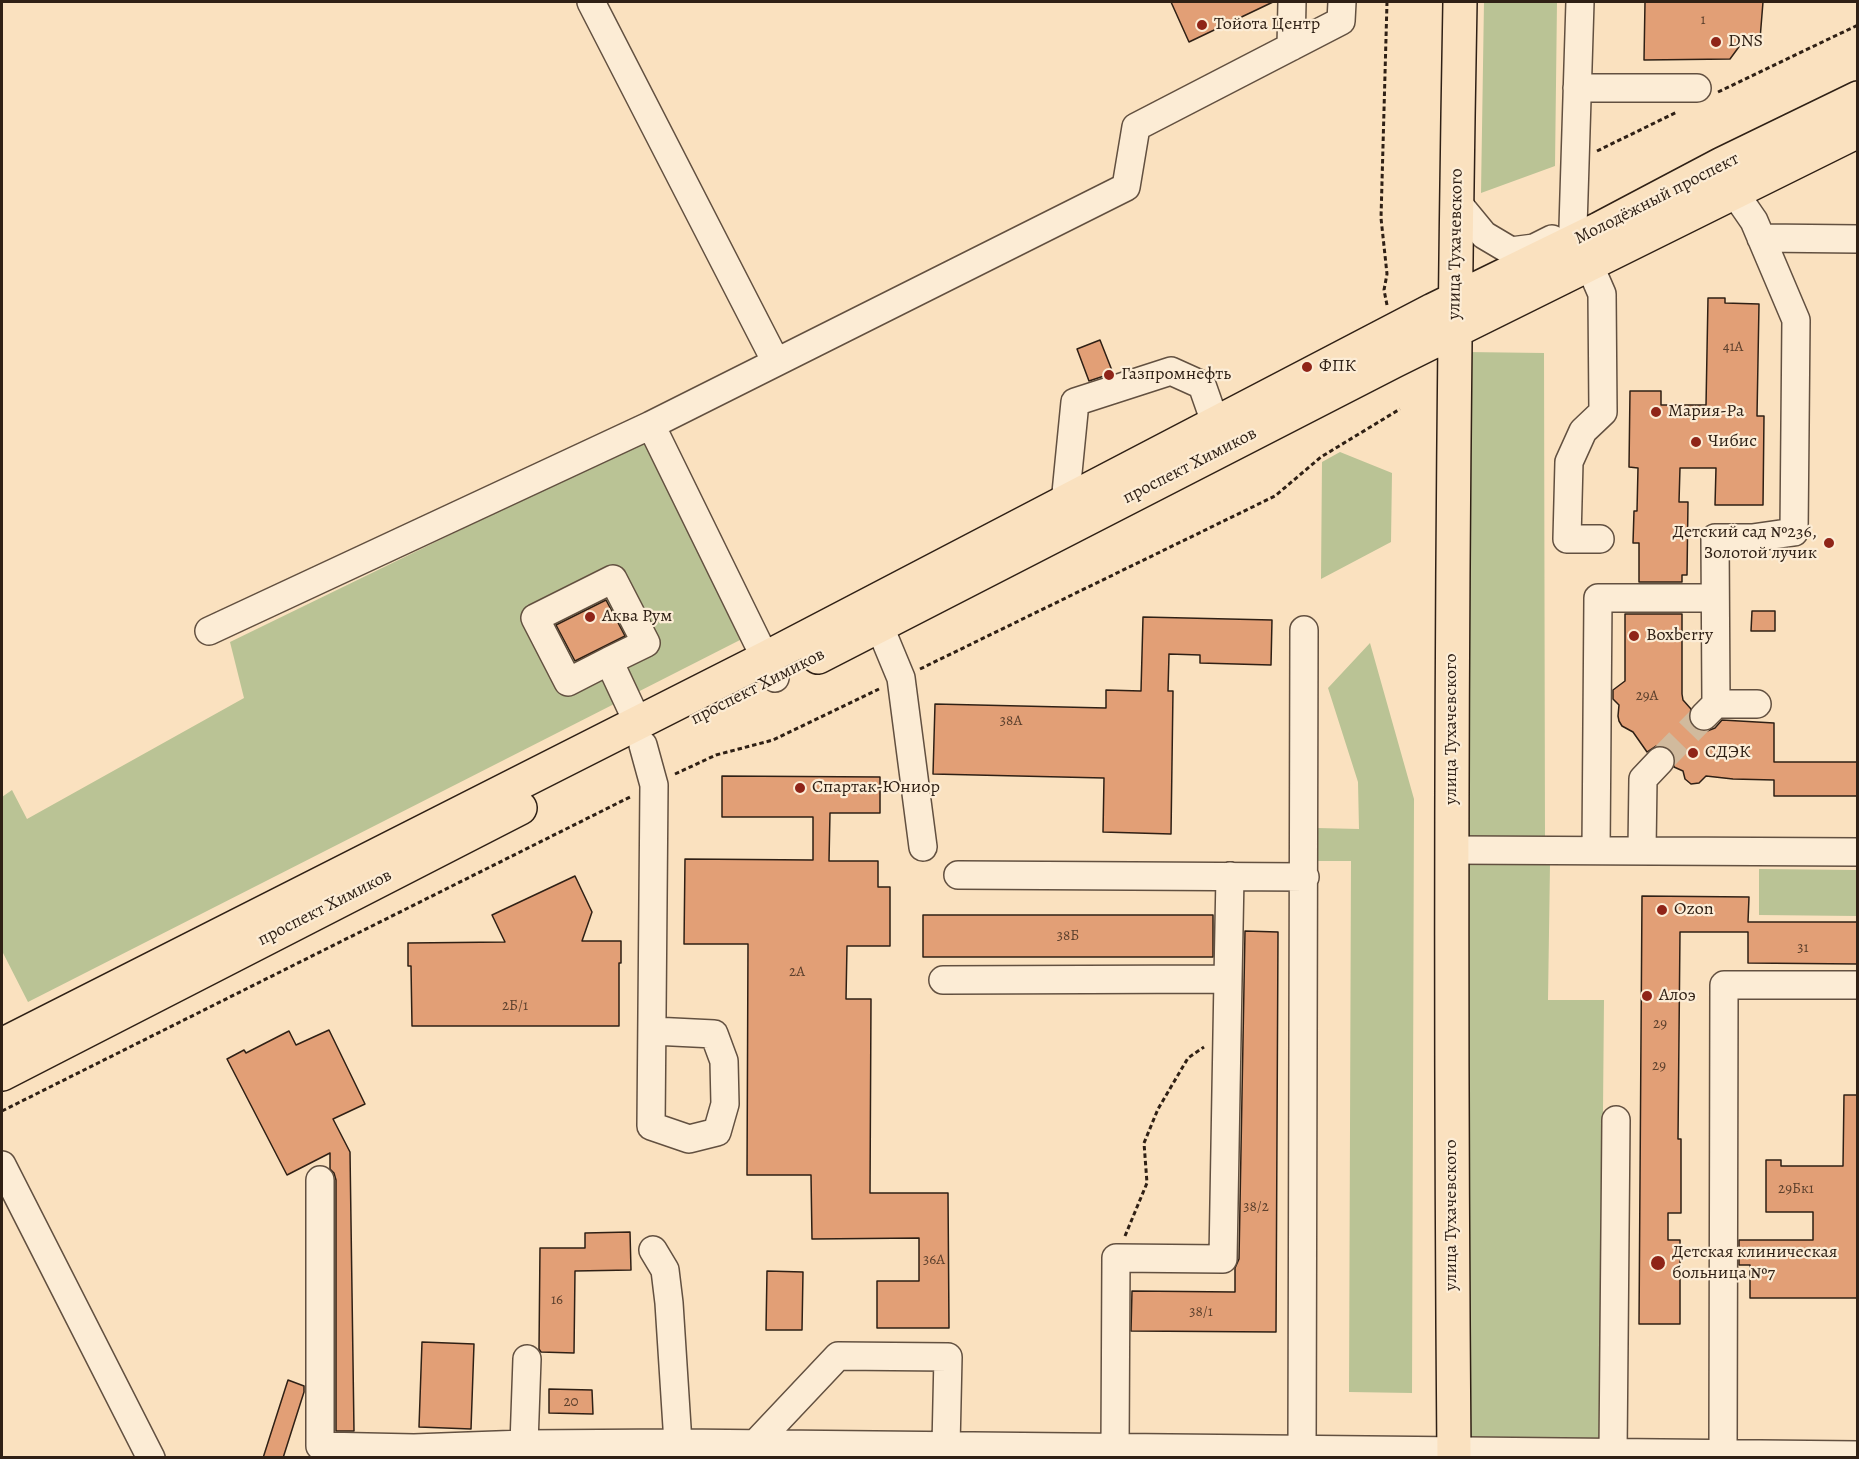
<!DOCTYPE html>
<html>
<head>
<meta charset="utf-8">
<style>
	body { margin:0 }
	#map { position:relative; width:1859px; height:1459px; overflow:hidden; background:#fae1bf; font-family:Alegreya,serif }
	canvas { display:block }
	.frame { position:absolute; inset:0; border:3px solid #2f2015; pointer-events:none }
</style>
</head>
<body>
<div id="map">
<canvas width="1859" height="1459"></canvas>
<div class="frame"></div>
</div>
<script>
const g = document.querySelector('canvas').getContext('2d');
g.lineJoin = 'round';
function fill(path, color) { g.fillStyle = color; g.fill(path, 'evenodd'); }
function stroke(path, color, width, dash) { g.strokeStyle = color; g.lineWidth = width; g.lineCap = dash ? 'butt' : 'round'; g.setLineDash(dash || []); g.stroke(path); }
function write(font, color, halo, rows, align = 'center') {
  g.font = font + ' Alegreya,serif'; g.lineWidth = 4.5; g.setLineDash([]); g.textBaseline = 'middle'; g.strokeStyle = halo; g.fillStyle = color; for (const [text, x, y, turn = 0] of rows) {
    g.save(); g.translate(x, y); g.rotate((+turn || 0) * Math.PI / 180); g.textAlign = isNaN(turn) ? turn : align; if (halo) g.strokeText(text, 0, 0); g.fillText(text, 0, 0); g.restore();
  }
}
fill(new Path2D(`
	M1484,2H1557L1555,166L1481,193Z
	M1466,352L1544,353L1545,839H1466Z
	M645,440L740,640L28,1002L2,951V797L12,790L27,819L244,698L230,642Z
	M1340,452L1392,473L1391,542L1321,579L1322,462Z
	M1370,643L1414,799L1412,1393L1349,1392L1351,861H1317V828L1359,829L1358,782L1328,688Z
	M1465,863L1550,864L1548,1000H1604L1600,1439L1460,1438Z
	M1759,869L1857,870V916L1759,915Z`), '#bac395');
const building = new Path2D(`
	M1171,2H1273L1189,42Z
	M1645,2H1763L1760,39L1741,44L1730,59L1644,60Z
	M1708,298H1725V303L1759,304L1757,416H1764L1763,505H1715L1716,468H1680L1679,502H1688L1687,575H1682V582H1639V543H1633L1634,511H1637L1638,468L1629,467L1630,391H1661V405H1706Z
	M1100,340L1113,373L1089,381L1077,349Z
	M606,600L625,636L575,661L556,625Z
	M1752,611H1775V631H1751Z
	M1625,614H1682V694L1683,700L1691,709L1689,719L1693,728L1699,731H1707L1715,728L1722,720L1774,723V762H1857V796H1774V780L1733,779L1706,776L1699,783L1691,784L1685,779L1683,771L1674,767L1675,757L1670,749L1664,746H1656L1647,752L1633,732L1622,726L1619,721L1618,716L1619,705L1613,699V690L1625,681Z
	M1143,617L1272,620L1271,665L1200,663V655L1169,654L1168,691H1173L1171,834L1103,832L1104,778L933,774L935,704L1106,708V690L1141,691Z
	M722,776L880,777V813H830L829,861H878V887H890V946H847L846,999H871L870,1193H948L949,1328H877V1281H919V1238L812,1239L811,1175H747L748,944H684L685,859L813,860V817H722Z
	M575,876L592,912L582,941H621V963H619V1026H412L411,966H408V943L505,942L492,915Z
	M1642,896L1749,897L1748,922H1857V964L1748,963V932H1680L1678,1139H1681V1213H1668V1240H1680V1324H1639Z
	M923,915H1213V957H923Z
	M1245,931L1278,932L1276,1332L1131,1331L1132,1291L1235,1292V1268L1239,1259Z
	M329,1030L365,1104L333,1119L350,1152L354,1431H336V1180L334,1173L330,1169V1153L287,1175L227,1059L244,1050L246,1053L289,1031L296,1045Z
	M1844,1095H1857V1298H1750V1265H1739V1240H1813V1212H1766V1160H1781V1166H1843Z
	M630,1232L631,1270L575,1271L574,1353L541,1352L539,1349L540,1248H585V1233Z
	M767,1271L803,1272L802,1330H766Z
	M422,1342L474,1344L471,1429L419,1427Z
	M288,1380L304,1386V1392L283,1458H263Z
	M549,1389L592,1390L593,1414L549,1413Z`);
fill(building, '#e29f76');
stroke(building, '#2f2015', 1.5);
stroke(new Path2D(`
	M1660,761L1704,716`), '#d1ba9d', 27, [27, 14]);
const minor = new Path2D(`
	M591,2L776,362
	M1291,47L1292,2
	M1577,88H1697
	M1456,201L1484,235L1511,251L1534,248L1552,239
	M1573,227L1580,2
	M1761,238L1858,239
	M1589,264L1602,294L1603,412L1583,431L1569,462L1567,539H1600
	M1065,503L1075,402L1171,371L1202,385L1216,425
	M879,625L901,678L923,847
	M209,631L651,425
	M609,661L568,682L535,618L613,579L646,643L609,661L638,723
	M775,678L651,425L1126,187L1136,127L1341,21L1342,2
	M1716,704H1757
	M1704,716L1716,704L1715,538H1752L1794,532L1796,320L1754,221L1734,192
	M643,745L654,785L651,1126L689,1139L717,1132L725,1104L724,1061L714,1034L653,1031
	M1451,850L1858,852
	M1596,850L1598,598H1714
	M1642,850L1643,779L1660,761
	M958,875L1305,877
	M1228,979L1230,876
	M943,980L1228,979L1223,1259L1116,1258L1115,1448
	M2,1165L151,1458
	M320,1180V1446L414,1448
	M653,1250L665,1270L669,1303L678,1443L677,1458
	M524,1444L527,1359
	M755,1444L838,1356L948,1357L946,1446
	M1302,1450L1304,630
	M1613,1453L1616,1120
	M1723,1453L1724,985H1858
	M407,1458L414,1448L524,1444L678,1443L1858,1455`);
const major = new Path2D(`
	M818,657L1394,361L1858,131
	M2,1045L766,658L1433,310L1599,229L1722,164L1858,98
	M2,1074L520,808
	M1454,1458C1450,972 1451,487 1460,2`);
stroke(minor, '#625040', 30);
stroke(major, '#2f2015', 36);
stroke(new Path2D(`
	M1718,92L1858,25
	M1597,151L1677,112
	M1387,305L1384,290L1387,274L1381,218L1387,2
	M920,669L1275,496L1321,457L1400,409
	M675,774L716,755L773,740L879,689
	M2,1111L632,796
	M1125,1236L1147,1183L1144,1143L1158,1109L1188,1058L1204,1047`), '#2f2015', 3, [4.5, 3]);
stroke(minor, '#fcecd5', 27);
stroke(major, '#fae1bf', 33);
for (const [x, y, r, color] of [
	[1202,25,6,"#8f2418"],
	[1716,42,6,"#8f2418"],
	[1307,367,6,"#8f2418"],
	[1109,375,6,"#8f2418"],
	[1656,412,6,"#8f2418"],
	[1696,442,6,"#8f2418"],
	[1829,543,6,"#8f2418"],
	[590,617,6,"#8f2418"],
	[1634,636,6,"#8f2418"],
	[1693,753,6,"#8f2418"],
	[800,788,6,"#8f2418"],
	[1662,910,6,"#8f2418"],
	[1647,996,6,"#8f2418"],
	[1658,1263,8,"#8f2418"]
]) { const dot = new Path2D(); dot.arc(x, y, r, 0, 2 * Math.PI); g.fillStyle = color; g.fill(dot); stroke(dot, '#fcecd5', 2); }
write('15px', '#5c402d', null, [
	["1",1703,20],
	["41А",1733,347],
	["29А",1647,696],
	["38А",1011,721],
	["38Б",1068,936],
	["31",1803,948],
	["2А",797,972],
	["2Б/1",515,1006],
	["29",1660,1024],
	["29",1659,1066],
	["29Бк1",1796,1189],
	["38/2",1256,1207],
	["36А",934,1260],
	["16",557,1300],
	["38/1",1201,1312],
	["20",571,1402]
]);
write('18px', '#2f2015', '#fcecd5', [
	["Тойота Центр",1214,25],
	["DNS",1728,42],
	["ФПК",1319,367],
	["Газпромнефть",1121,375],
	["Мария-Ра",1668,412],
	["Чибис",1708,442],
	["Детский сад №236,",1817,533,"right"],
	["Золотой лучик",1817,554,"right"],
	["Аква Рум",602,617],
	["Boxberry",1646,636],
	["СДЭК",1705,753],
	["Спартак-Юниор",812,788],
	["Ozon",1674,910],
	["Алоэ",1659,996],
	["Детская клиническая",1672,1253],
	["больница №7",1672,1274]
], 'left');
write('18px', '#2f2015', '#fcecd5', [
	["Молодёжный проспект",1657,199,-27],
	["улица Тухачевского",1456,244,-89],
	["проспект Химиков",1190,466,-27],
	["проспект Химиков",758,687,-27],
	["улица Тухачевского",1452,729,-90],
	["проспект Химиков",325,908,-27],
	["улица Тухачевского",1452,1215,-90]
]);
</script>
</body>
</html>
